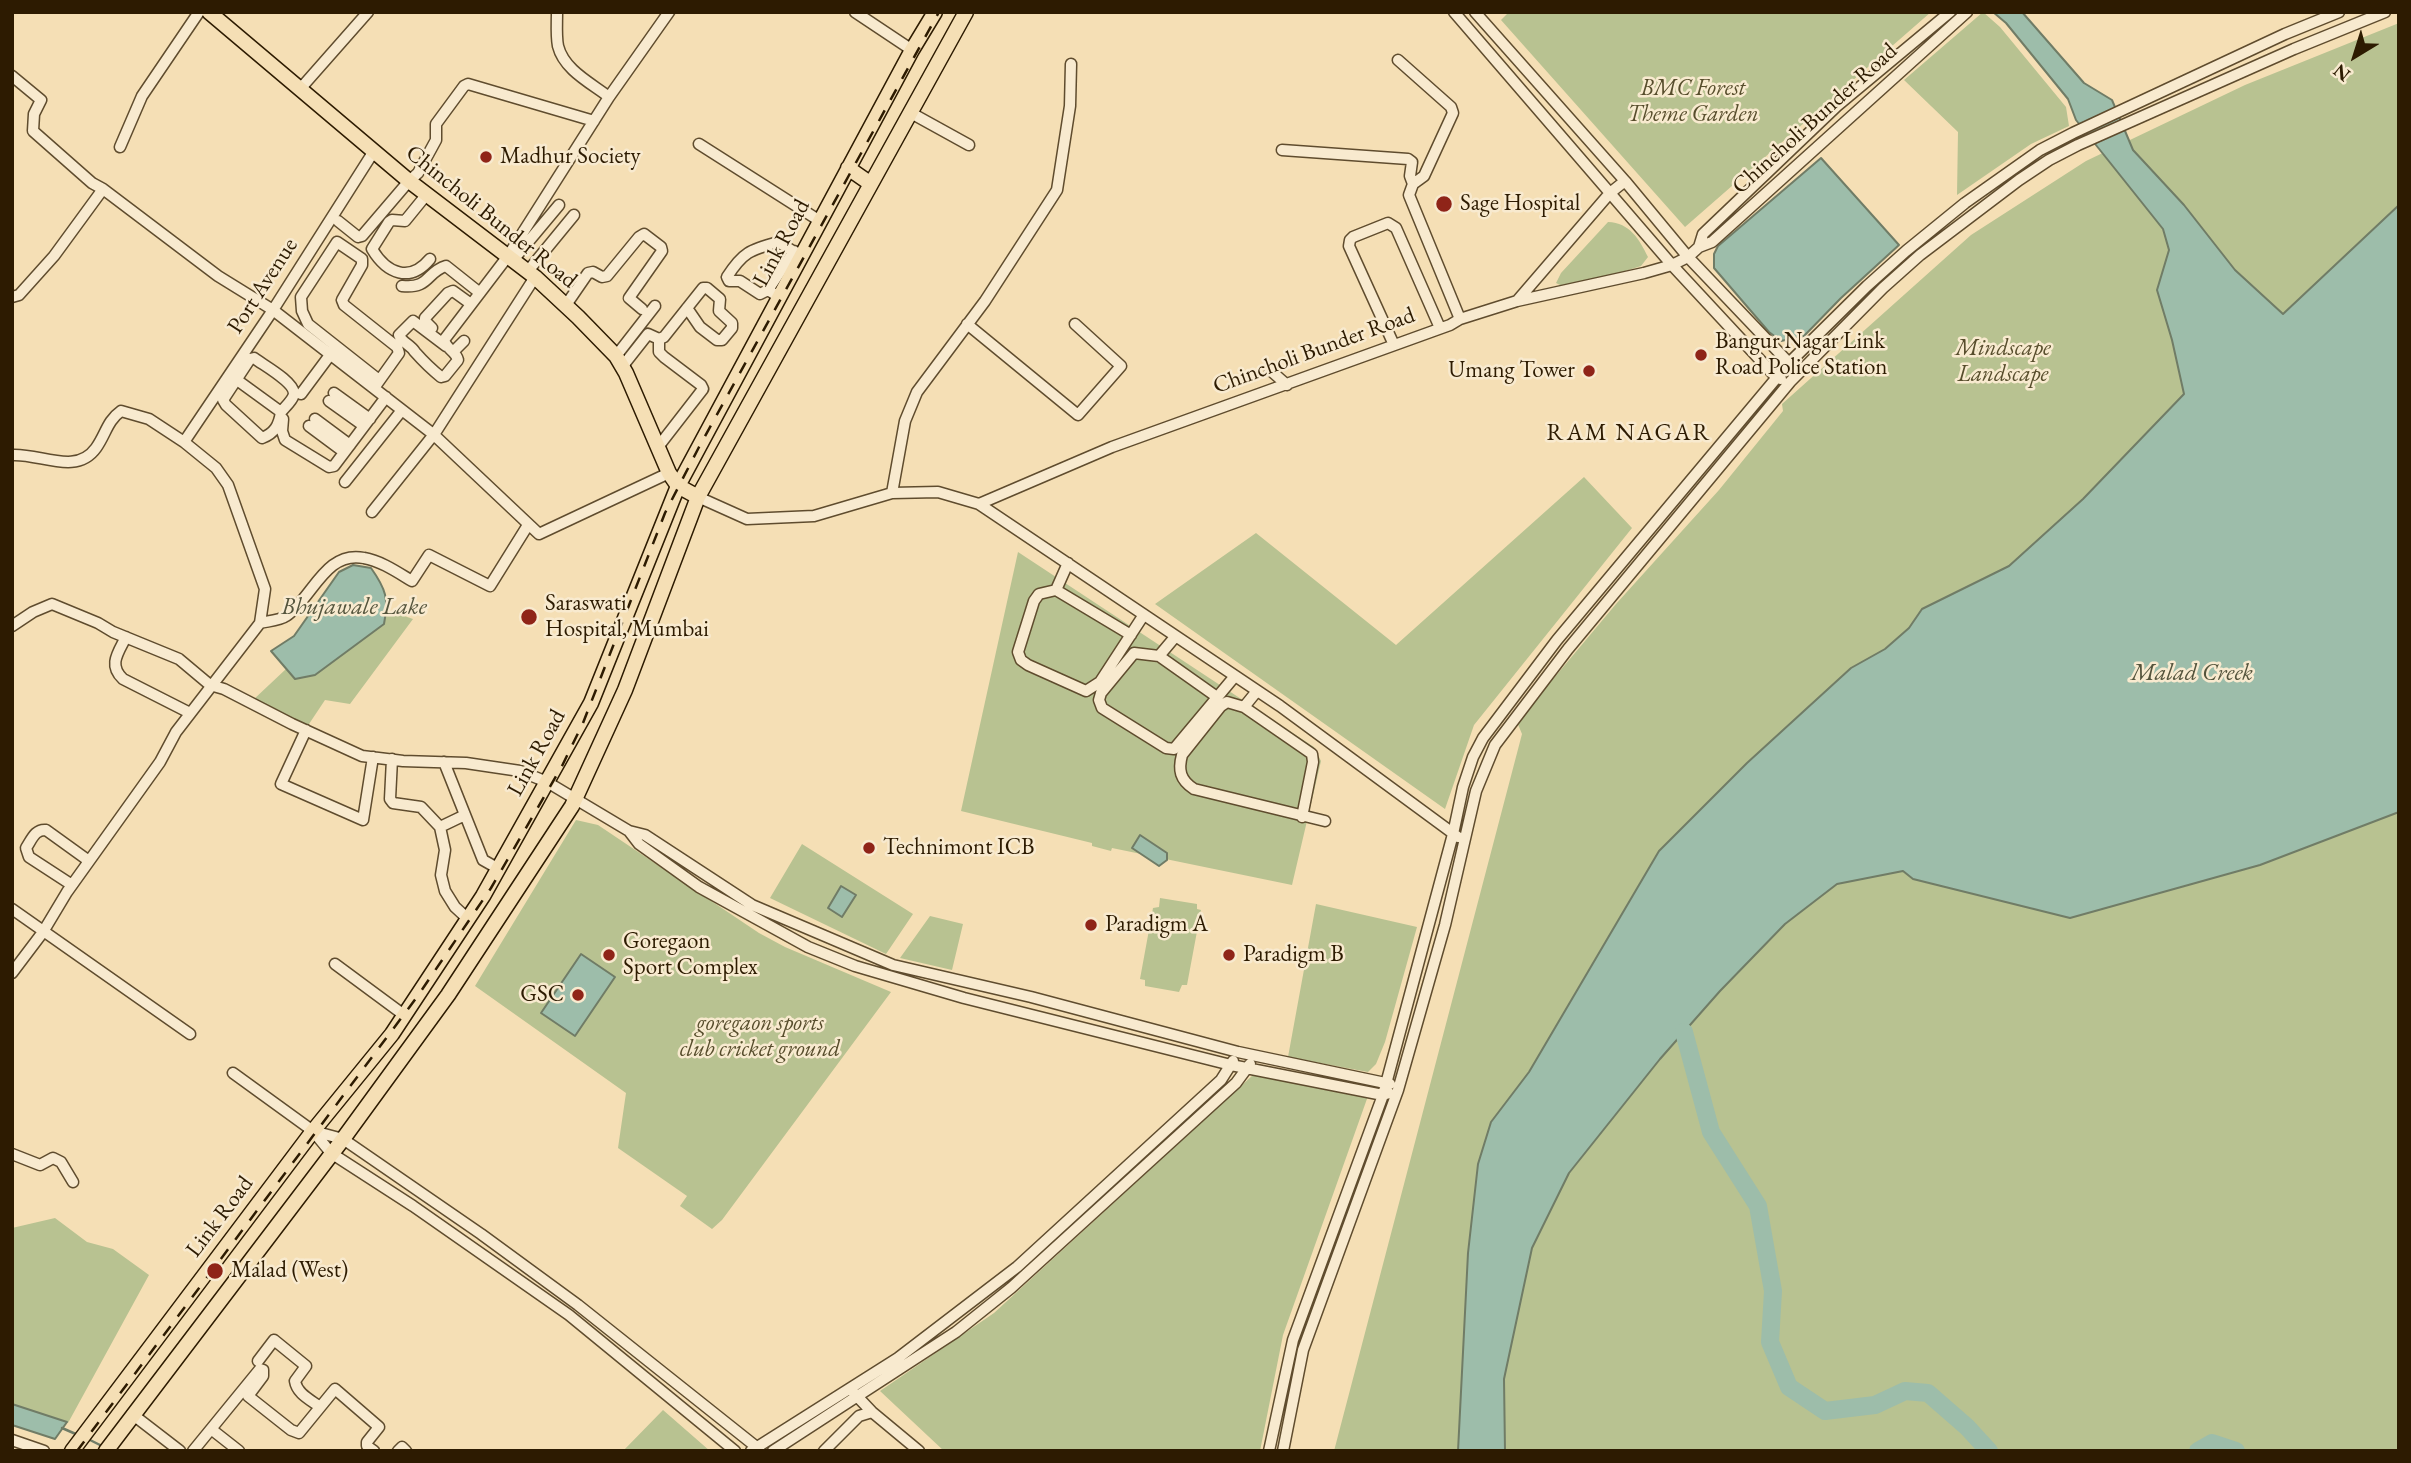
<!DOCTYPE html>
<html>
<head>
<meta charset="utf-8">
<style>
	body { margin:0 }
	#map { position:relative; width:2411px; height:1463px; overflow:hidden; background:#f5dfb5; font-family:"EB Garamond",serif }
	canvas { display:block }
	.frame { position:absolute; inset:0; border:14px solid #2d1b01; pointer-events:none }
	.north { position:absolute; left:2320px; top:21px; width:70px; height:70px; -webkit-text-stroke:5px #f8eacf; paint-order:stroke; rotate:218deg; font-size:19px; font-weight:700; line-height:28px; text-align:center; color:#2d1b01 }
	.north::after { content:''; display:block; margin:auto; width:24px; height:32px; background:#2d1b01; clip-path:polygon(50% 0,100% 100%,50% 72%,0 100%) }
</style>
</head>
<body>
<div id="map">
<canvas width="2411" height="1463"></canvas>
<div class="frame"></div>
<div class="north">N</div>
</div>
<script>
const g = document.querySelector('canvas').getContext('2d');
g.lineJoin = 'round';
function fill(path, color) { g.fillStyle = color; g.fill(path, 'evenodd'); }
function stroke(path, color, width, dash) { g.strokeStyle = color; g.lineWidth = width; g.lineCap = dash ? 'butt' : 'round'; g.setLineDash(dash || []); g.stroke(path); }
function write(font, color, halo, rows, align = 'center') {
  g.font = font + ' "EB Garamond",serif'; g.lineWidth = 5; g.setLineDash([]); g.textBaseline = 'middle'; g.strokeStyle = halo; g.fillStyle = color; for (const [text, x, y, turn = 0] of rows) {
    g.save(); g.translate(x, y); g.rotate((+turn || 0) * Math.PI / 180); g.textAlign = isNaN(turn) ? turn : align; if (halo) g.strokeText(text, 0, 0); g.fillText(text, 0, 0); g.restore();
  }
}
fill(new Path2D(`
	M1509,12H1931L1685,227L1501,20Z
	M1983,12L2000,27L2066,107L2069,126L2031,144L1957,195L1958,132L1904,80Z
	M2399,23V205L2284,314L2184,394L2083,499L2009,566L1922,609L1909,628L1885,649L1851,668L1747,763L1659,851L1529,1072L1491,1122L1468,1253L1458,1451H1334L1522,734L1517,722L1616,604L1719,490L1783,411L1782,404L1971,235L2086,161L2245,85Z
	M1608,222C1630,223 1639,239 1648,257L1641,266L1575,287H1564L1556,283L1561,273Z
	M1584,477L1632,528L1474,725L1445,809L1155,604L1256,533L1396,645Z
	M1018,552L1314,747L1321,761L1292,885L1112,848L1111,851L1092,846V843L961,811Z
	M387,610L413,619L350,704L325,700L307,727L253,700L286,669L295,679L315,675L384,624Z
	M2399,812V1451H1505L1504,1379L1532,1247L1569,1173L1660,1059L1720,991L1785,924L1837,884L1903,871L1913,879L2070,918L2260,865Z
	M576,820L598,825L759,933L785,947L891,992L722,1220L712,1229L680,1206L687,1196L618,1148L626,1093L475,986Z
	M802,844L913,914L886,954L770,898Z
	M1160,898L1197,904V909L1201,910L1187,985H1182L1179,992L1145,986V980L1140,979L1153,908L1159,907Z
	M1316,904L1417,927L1385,1042L1376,1064L1368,1072L1288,1057Z
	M930,916L963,924L952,970L900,958Z
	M1253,1075L1368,1096L1283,1335L1260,1451H944L880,1391L994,1313Z
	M55,1218L87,1242L113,1249L149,1275L68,1423L12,1405V1228Z
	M663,1410L710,1451H623Z`), '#b8c291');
const water = new Path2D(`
	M1993,12H2022L2084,83L2112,100L2133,150L2184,205L2235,270L2283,314L2399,205V812L2260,865L2070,918L1913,879L1903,871L1837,884L1785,924L1720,991L1660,1059L1569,1173L1532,1248L1504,1379L1505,1451H1458L1468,1253L1478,1164L1491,1122L1529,1072L1659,851L1747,763L1851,668L1885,649L1909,628L1922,609L2009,566L2083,499L2184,394L2172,340L2157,290L2169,250L2163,229L2076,120L2068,99L2006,23Z
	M1821,158L1899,245L1841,298L1804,336L1781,341L1769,332L1714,268V254L1718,246Z
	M353,565L371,568C386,589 389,599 384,624L315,675L295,679L271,651L294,636L339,572Z
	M1140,835L1167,853V860L1159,866L1132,848Z
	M841,886L856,895L842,917L828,908Z
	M581,954L615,977L575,1036L541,1013Z
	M12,1404L67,1422L55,1439L12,1425Z`);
fill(water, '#9dbdaa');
stroke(water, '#707c66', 2);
stroke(new Path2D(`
	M62,1428L78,1435
	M88,1439L104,1447`), '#707c66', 2.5);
stroke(new Path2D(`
	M1684,1032L1711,1132L1758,1206L1773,1291L1770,1342L1789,1387L1825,1411L1875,1405L1905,1391L1928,1393L1967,1427L1989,1451
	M2198,1451L2212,1443L2236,1451`), '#9dbdaa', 18);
const minor = new Path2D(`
	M557,12C557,23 556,36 558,46C564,70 591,83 609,97
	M855,12L912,50
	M1454,12L1672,265L1776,377L1781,379
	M1475,12L1625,181L1688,257L1789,363V369
	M1398,60L1451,107L1453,113L1424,176L1413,184L1409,195L1460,319
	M12,76L41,100L34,114L33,131L92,183L103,189L218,276L273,310L433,434L539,534L669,473
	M301,88L368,12
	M911,113L969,145
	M699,144L820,221
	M120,147L142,96L199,12
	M1282,150L1408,159L1412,162L1410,176L1413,184
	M427,194L405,221L392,220L389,222L372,249C387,274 410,283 430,259
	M338,221L358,237L362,236L409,181L418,173L436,140V124L464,86L468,84L594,121
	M1699,247L1703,234L1837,106L1950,12
	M513,260L559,205
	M528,271L574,215
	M402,286C430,289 426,272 446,266L480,293
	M768,290L794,251
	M12,297L19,295L54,256L103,189
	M779,297L768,290L760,294L740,281H729L727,277C743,252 750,250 778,242L801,256
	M1517,301L1610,193L1625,181
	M566,305L588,273L593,272L602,277L607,276L639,237L644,234L661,247L662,251L629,298L642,309
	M967,324L1078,415L1121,366L1075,324
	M432,328L425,321V318L448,293L453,291L471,304
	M1394,345L1349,246L1350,240L1353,237L1388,223L1396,228L1440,328
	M446,346L413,321L399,335C402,343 410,344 415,352C423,361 431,369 441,377L445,376L458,360C456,351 446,349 444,340L508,256L609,97L669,12
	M453,352L464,341
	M616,356L655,306
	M622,367L648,334L659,339L664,337L703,288H707L720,299L719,311L732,323V328L722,340H717L700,327L687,308
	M1270,370L1287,385
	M230,375L237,380L281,412C279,425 275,433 262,438L226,405L223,400L250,359L254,358C263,365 293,381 294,393C294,399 285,407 281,412
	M374,388L399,353L397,347L344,305L342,300L362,265V259L337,242L301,297L302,311L308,324L379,380
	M334,393L370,419
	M301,394L330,355
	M329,401L364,426
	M283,419L282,431L285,440L329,467L334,466L386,397
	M315,419L350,445
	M309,426L344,452
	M184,442L273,310L374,151
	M658,447L703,389L701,385L664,357L659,352V339
	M12,455C40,453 76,476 96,448C106,434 107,421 121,411L149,419L184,442L216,468L228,485L265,589L260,623L176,732L160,762L67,892L43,932L12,973
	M345,482L402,410
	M892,493L905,421L917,392L985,301L1057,190L1070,106L1071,64
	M698,497L747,519L814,516L892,493L938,492L979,504L1280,706L1458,837
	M979,504L1112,447L1450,325L1460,319L1517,301L1644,273L1672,265L1688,257L1699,247L1712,242L1967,12
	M372,512L435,433L535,277
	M1068,563L1056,590L1039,594L1034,601L1018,652L1021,660L1028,665L1086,691L1100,682L1143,616
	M1056,590L1131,635
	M260,623C267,621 279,621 286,616C312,599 325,550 364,558C381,561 397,572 412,581L429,555L490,586L528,525
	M12,626L33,612L52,604L98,623L113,632L179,659L210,685L224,689L292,724L362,756L403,761L466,763L520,771L547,782L629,831L645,835L752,905L893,965L1031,997L1238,1052L1390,1084
	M126,637C118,653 108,665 123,679L190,713
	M1175,637L1159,656L1134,653L1101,693L1099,700L1102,708L1166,748L1174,749L1235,676
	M1159,656L1217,697
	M1257,691L1244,707L1227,702L1221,706L1182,755C1178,770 1180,780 1194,789L1325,821
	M1244,707L1312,754L1313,762L1302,817
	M306,730L281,784L363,820L373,757
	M392,759L390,799L393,803L421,807L440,827
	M444,762L483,860L499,869
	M465,815L440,827L445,850L441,875L445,891L455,907L468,919
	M629,831L639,844L699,887L808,947L855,966L964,998L1231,1065L1383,1095L1389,1093
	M72,885L29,857L26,848C32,839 35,829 46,830L89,861
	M12,909L190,1034
	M335,964L404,1015
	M233,1073L313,1131L331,1153L413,1206L569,1315L735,1451
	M313,1131L343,1139L481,1234L578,1305L759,1449
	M12,1154L40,1165L53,1158L61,1162L73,1182
	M258,1361L274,1340L306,1366L295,1381C297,1394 311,1400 320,1407
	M853,1392L872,1412L919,1451
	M132,1414L180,1451
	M211,1429L239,1451
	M12,1440L44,1451
	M193,1451L260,1369L263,1370V1376L248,1396L291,1430L299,1433L335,1389L379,1427L367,1442V1446L374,1451
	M398,1451L402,1447L406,1451
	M751,1451L898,1358L1017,1267L1221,1080L1233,1061
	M773,1451L956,1332L1011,1288L1236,1083L1250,1064
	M824,1451L859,1416L872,1412
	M1269,1451L1293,1340L1383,1095L1453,834L1463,787L1473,757L1483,738L1557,640L1789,363L1867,286L1906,251L1965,203L2040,150L2073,133L2285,34L2339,12
	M1283,1451L1303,1350L1398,1090L1445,925L1476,791L1495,745L1568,649L1790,382L1883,288L1920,255L2019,180L2049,160L2078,145L2294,49L2385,12`);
const major = new Path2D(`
	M209,12L409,181L535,277L578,317L616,356L626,373L669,473L678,486L698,497
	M848,168L871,184
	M72,1451L313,1131L392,1034L483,896L591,703L678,486L912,50L935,12
	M106,1451L343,1139L448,995L572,806L625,690L698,497L966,12`);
stroke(minor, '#5f4c2e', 13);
stroke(major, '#2d1b01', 17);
stroke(minor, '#f8eacf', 10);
stroke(major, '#f5dfb5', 14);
stroke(new Path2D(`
	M77,1451L417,997L491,888L562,766L583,723L665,513L698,449L939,12`), '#2d1b01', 2.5, [12, 12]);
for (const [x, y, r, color] of [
	[486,157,7,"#8f2418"],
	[1444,204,9,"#8f2418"],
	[1701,355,7,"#8f2418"],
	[1589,371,7,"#8f2418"],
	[529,617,9,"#8f2418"],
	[869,848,7,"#8f2418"],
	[1091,925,7,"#8f2418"],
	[609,955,7,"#8f2418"],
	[1229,955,7,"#8f2418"],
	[578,995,7,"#8f2418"],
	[215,1271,9,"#8f2418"]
]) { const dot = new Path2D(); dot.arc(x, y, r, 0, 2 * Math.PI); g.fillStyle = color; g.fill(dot); stroke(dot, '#f8eacf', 2.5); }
write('italic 23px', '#574d2c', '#f8eacf', [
	["BMC Forest",1693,89],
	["Theme Garden",1693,115],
	["Mindscape",2003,349],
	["Landscape",2003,375],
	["goregaon sports",760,1024],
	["club cricket ground",760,1050]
]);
write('23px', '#2d1b01', '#f8eacf', [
	["Chincholi Bunder Road",1815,119,-42],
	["Chincholi Bunder Road",491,217,39],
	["Link Road",782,243,-62],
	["Port Avenue",263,286,-57],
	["Chincholi Bunder Road",1314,351,-20],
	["Link Road",537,753,-61],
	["Link Road",220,1217,-53]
]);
write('23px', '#2d1b01', '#f8eacf', [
	["Madhur Society",500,157],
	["Sage Hospital",1460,204],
	["Bangur Nagar Link",1715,342],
	["Road Police Station",1715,368],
	["Umang Tower",1575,371,"right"],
	["Saraswati",545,604],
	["Hospital, Mumbai",545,630],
	["Technimont ICB",883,848],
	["Paradigm A",1105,925],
	["Goregaon",623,942],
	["Sport Complex",623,968],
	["Paradigm B",1243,955],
	["GSC",564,995,"right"],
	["Malad (West)",231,1271]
], 'left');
g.letterSpacing = '2px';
write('24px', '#2d1b01', '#f8eacf', [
	["RAM NAGAR",1629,433]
]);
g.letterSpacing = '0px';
write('italic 24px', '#54543c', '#f8eacf', [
	["Bhujawale Lake",354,607],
	["Malad Creek",2192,673]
]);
</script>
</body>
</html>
